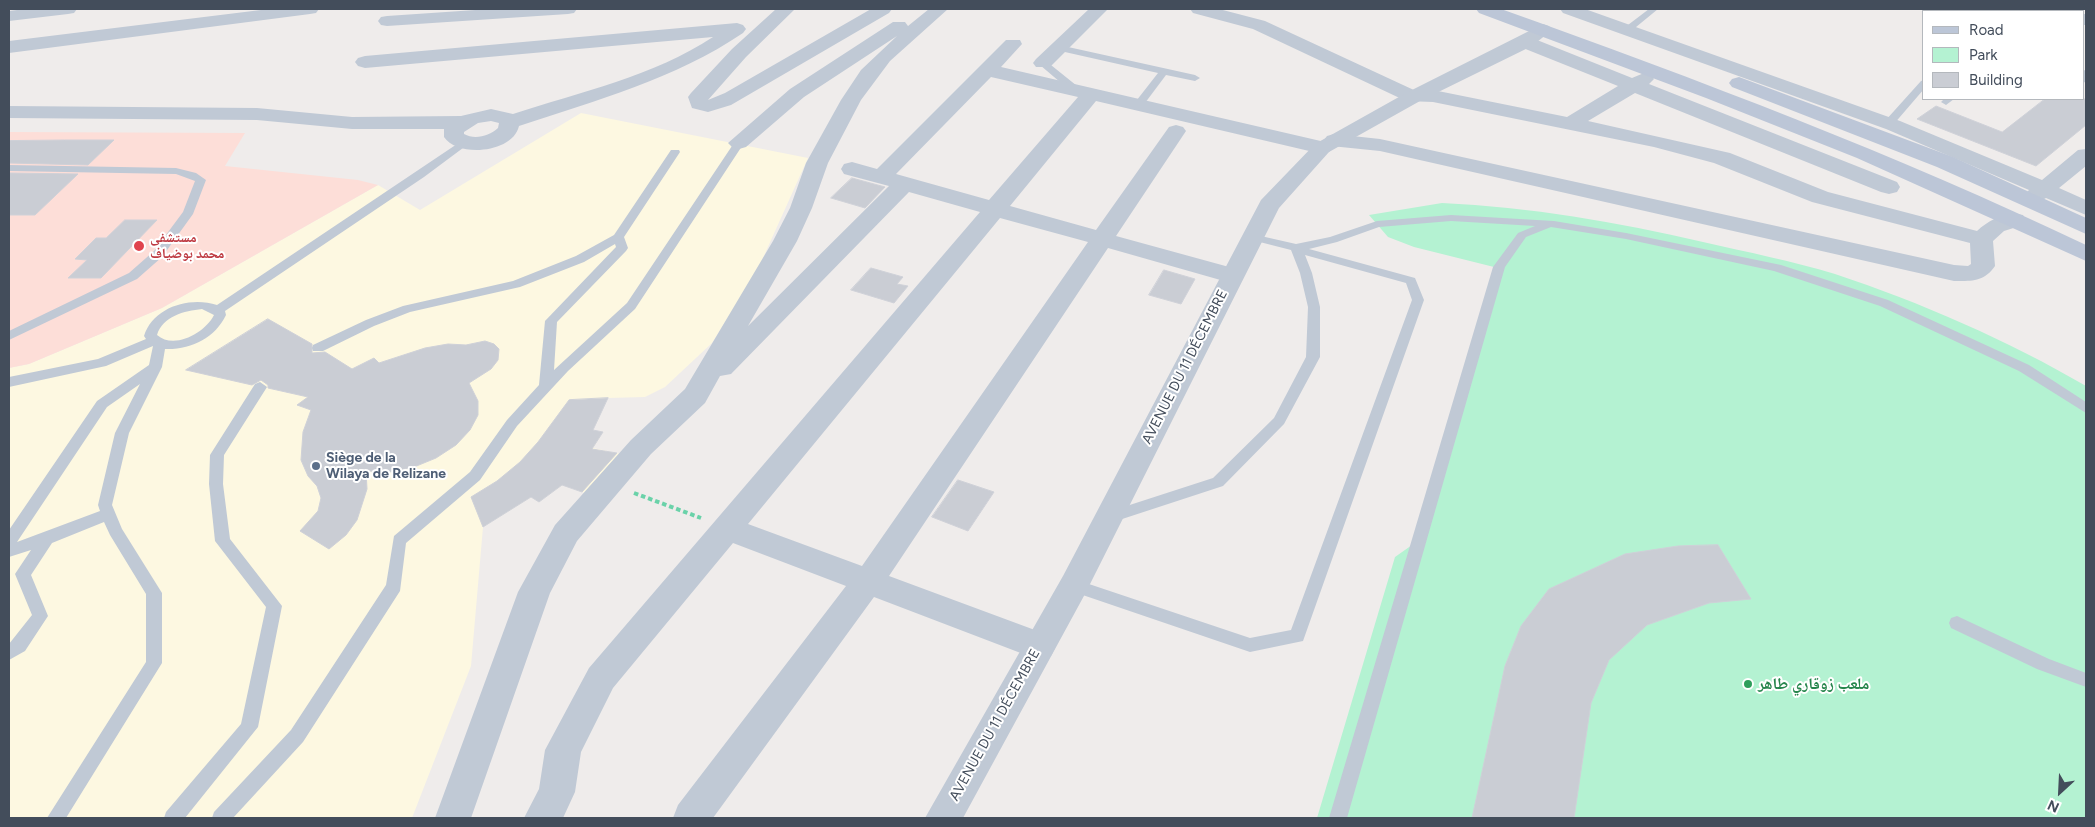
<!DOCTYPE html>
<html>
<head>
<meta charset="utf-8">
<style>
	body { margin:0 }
	#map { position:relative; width:2095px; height:827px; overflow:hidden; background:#efeceb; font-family:Figtree,sans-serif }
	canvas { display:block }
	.frame { position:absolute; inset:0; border:10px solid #434d5b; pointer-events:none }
	.legend { position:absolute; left:1922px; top:10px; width:162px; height:90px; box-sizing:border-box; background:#fff; border:1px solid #b4b8bd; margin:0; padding:6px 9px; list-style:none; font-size:15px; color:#434d5b }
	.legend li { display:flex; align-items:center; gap:10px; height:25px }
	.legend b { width:25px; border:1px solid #b4b8bd }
	.north { position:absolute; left:2035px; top:767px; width:50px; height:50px; -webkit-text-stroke:4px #fff; paint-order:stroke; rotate:205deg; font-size:14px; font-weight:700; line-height:20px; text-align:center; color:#434d5b }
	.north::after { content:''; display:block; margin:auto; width:18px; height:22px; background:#434d5b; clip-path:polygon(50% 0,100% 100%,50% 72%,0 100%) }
</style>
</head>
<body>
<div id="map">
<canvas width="2095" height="827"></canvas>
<div class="frame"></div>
<ul class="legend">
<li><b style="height:6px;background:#bcc6d7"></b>Road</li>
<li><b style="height:14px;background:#b4f2d2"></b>Park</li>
<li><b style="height:14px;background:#cacdd4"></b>Building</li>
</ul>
<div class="north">N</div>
</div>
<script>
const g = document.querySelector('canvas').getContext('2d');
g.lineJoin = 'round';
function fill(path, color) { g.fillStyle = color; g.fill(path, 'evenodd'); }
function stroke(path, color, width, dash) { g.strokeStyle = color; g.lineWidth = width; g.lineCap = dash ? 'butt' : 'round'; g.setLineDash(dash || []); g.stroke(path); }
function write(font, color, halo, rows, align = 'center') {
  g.font = font + ' Figtree,"Noto Naskh Arabic",sans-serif'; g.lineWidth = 4; g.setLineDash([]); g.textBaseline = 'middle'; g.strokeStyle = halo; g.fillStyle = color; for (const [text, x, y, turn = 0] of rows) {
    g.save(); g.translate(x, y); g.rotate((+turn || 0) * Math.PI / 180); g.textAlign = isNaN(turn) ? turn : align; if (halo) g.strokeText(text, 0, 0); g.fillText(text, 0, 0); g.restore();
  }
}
fill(new Path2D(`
	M581,113L808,158L758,269L712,343L665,387L645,397L608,398L592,430L603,432L593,448L630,456L597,497L562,485L539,502L531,497L483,527L471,666L412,818H9V368L29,364L162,308L378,185L420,210Z`), '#fdf8e1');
fill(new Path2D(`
	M9,132L245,133L225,166L358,180L378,185L162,308L29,364L9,368Z`), '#fdded8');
fill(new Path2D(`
	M1442,203C1530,207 1617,222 1703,242C1747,252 1792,261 1835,274C1920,302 2009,341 2086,386V818H1317L1395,557L1422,538L1502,269L1414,247L1388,237L1369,215Z`), '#b4f2d2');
const building = new Path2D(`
	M2045,99H2086V125L2036,166L1917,119L1936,106L2002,132Z
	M65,140H114L88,165L9,163V141Z
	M9,173L78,174L35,215H9Z
	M852,178L885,187L865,208L831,198Z
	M125,220H157L101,278H68L87,260L75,259L96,238H106Z
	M871,268L903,277L897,284L908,286L894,303L851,290Z
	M1164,270L1195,279L1181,304L1149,295Z
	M268,319L312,344V353L325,352L352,369L374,358L379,363L425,348L448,344L466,345L485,341L494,344L499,349L498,360L491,369L469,383L478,401V415L470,430L456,445L436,458L414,467L390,472L366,471L367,489L357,520L346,535L329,549L300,531L318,511L321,498L317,486L308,476L301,460L303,432L311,410L297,405L308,397L268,388V385L261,380L252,385L186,370Z
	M608,398L593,430L603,432L592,449L617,453L582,492L562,485L539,502L531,497L483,527L471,497L497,481L520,462L538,442L569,400Z
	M958,480L994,492L968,531L932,517Z
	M1718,545L1751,599L1709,603L1647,625L1609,660L1591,703L1574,818H1472L1505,666L1521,626L1549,589L1625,554L1678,546Z`);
fill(building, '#cacdd4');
stroke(building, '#cfd1d8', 1);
stroke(new Path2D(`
	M634,493L701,518`), '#6ad2a9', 4, [4.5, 3]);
fill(new Path2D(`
	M1649,9H1658L1630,32H1624V28Z
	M1940,9H1955L1957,11H1942Z
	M1059,45L1195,75L1200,78L1195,81L1166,75L1142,107L1138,108L1133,105L1158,73L1056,50V46Z
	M1040,61H1046L1082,90V94H1074L1040,65Z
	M1924,80V89L1893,125H1885V121L1921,81Z
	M1944,99H1954L1946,105L1941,102Z
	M463,140L467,141V145L424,177L225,311L226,315C215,338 191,350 165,349L162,367L129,433L112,505L122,529L162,593V663L66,818H47L146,662V594L110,535L104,522L52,543L31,575L48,616L25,651L9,660V644L32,615L15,574L31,550L9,557V530L97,401L149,365L153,346L106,366L9,387V377L98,359L146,339L144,336C153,307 190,296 217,305ZM202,309L214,315C205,333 174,350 157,335C163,316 184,311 202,309ZM140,384L115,433L98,505L100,511L17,542L107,407Z
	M739,140L744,143L635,309L568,371L517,426L480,480L406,543L400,591L303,742L233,818H212L214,812L291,730L386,585L394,536L470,472L507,420L539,385L545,321L616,247L615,244L584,262L520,287L410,312L374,326L323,351H313L312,348L313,345L366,320L403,306L513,281L576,256L614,235L671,150H679L680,152L624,237L628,248L626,251L557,322L554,370L627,303L734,143Z
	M9,165L176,168L196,173L206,180L193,214L162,257L137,279L9,340V331L129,273L154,251L183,212L195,181L176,174L9,171Z
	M1451,215L1554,221L1626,233L1781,265L1888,300L2029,365L2086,402V413L2019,371L1880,306L1774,271L1626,239L1551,227L1526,237L1505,267L1347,818H1329L1493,267L1518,233L1535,226L1451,221L1379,227L1337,242L1309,249L1415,278L1424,300L1303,641L1250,652L1068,590L1066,585L1068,580L1074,579L1250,638L1291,630L1412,300L1406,283L1305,255L1312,273L1320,307V357L1284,424L1223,486L1110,523L1105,521L1103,517L1105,513L1213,478L1274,418L1306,357L1308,307L1300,273L1291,250L1248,239V235L1252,234L1296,244L1330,237L1377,221Z
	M260,382L267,387L224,455L223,484L230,539L282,606L258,727L185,818H164L166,812L241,724L266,607L215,541L209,484L210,455L255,384Z
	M1957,616L2049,659L2086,673V687L2037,669L1951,628L1949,623L1951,618Z`), '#c0c9d5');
fill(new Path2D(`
	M25,9H77L74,13L68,14L9,21V11Z
	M269,9H319L316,13L310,14L9,53V41Z
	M490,9H577L574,13L568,14L387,26L381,25L378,21L381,17L387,16Z
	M776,9H795L746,57L708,100L725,93L871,9H892L889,13L731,105L708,112L692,108L688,97L691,93L732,49Z
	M929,9H948L890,61L861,100L828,163L812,208L797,241L748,326L889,186L844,174L841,169L844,164L852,162L877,169L1006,40H1020L1022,44L1001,67L1325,142L1324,140L1327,136L1334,134L1380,139L1954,265L1968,266L1971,264L1970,243L1812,202L1714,163L1654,147L1433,102L1406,101L1253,29L1193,13L1190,9H1219L1265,21L1416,91L1433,90L1567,117L1618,86L1518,46L1516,42L1518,38H1532L1632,78L1644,73L1651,75L1654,79L1649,84L1897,182L1900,187L1897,192L1889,194L1881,192L1635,93L1588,121L1730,153L1828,192L1977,231C1989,220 2006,211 2023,215L2026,220L2023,225L2004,231L1993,241L1995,266C1984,282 1972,281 1954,281L1380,151L1331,146L1333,148L1329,152L1322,154L1096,101L1010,206L1096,230L1169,127L1176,125L1183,127L1186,131L1116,236L1240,270L1243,275L1240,280L1231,283L1108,248L889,576L1051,636L1056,646L1051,656L1039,660L874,597L713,818H673L678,805L846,586L733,543L613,688L581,752L575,792L563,818H524L539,789L545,750L589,668L980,212L909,192L731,374L720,376L705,403L651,454L577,541L550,593L471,818H435L518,592L555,525L631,440L685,389L773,241L790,208L806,163L841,100L861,70L897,36L804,97L746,147L739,149L732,147L728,143L790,89L893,22H905L908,26ZM991,77L1078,97L989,200L896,174ZM1000,218L1088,242L862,566L748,524Z
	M1089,9H1108L1050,67H1036L1033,63L1036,59Z
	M1560,9H1585L1900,121L2042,180L2078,150L2086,149V166L2059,188L2086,200V215L2046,198L2033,205L2025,203L2022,198L2029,190L1886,129L1563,13Z
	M2016,9H2034L2032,11H2014Z
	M2044,9H2067L2069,11H2046Z
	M2084,14H2086V25H2084Z
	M737,23L743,25L746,29L743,33C675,79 597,100 519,126C513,153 458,158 444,137V129H352L257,120L9,118V106L257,108L352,117L461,116L491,109L513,114C580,92 654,76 713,37L365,68L358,66L355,62L358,58L365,56ZM491,121L499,123L498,128C489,136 475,140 464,134V132L478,123Z
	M2084,70L2086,71V83L2084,82Z`), '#c0c9d5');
fill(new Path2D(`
	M1543,24L1549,26L1552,30L1532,46L1420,101L1329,152L1279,208L1085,594L963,818H925L1063,576L1261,200L1315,144L1406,93Z`), '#c0c9d5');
fill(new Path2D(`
	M1476,9H1501C1699,80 1896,154 2086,245V261L1857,158L1706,98L1479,13Z
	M1739,77L1953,157L2086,218V234L1937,167L1732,87L1729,83L1732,79Z`), '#bcc6d7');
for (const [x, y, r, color] of [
	[139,246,6,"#e0444e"],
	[316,466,5,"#5c6f8a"],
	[1748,684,5,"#2e9e5b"]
]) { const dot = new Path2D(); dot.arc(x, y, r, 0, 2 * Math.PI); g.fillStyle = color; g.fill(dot); stroke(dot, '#fff', 2); }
write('bold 14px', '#be3a42', '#fff', [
	["مستشفى",150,238],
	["محمد بوضياف",150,254]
], 'left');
write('14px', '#434d5b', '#fff', [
	["AVENUE DU 11 DÉCEMBRE",1185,367,-63],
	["AVENUE DU 11 DÉCEMBRE",995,725,-61]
]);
write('bold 14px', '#4e5e75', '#fff', [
	["Siège de la",326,458],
	["Wilaya de Relizane",326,474]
], 'left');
write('bold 16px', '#27864d', '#fff', [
	["ملعب زوقاري طاهر",1758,684]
], 'left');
</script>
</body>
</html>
